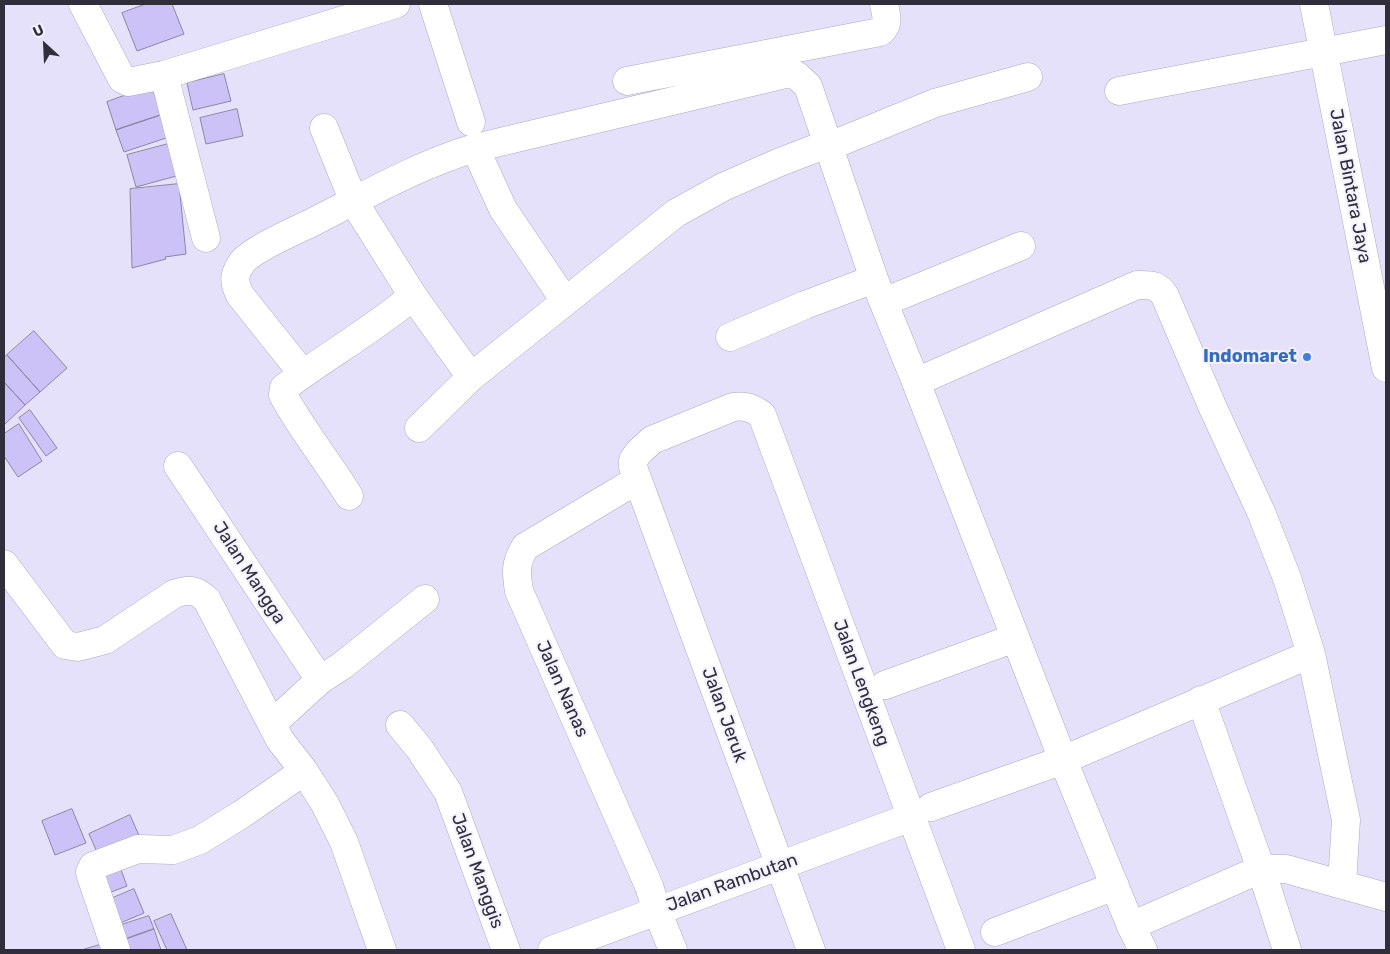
<!DOCTYPE html>
<html>
<head>
<meta charset="utf-8">
<style>
	body { margin:0 }
	#map { position:relative; width:1390px; height:954px; overflow:hidden; background:#e6e1fb; font-family:Rubik,sans-serif }
	canvas { display:block }
	.frame { position:absolute; inset:0; border:5px solid #302e3a; pointer-events:none }
	.north { position:absolute; left:20px; top:20px; width:50px; height:50px; -webkit-text-stroke:4px #f3f1fd; paint-order:stroke; rotate:335deg; font-size:14px; font-weight:700; line-height:20px; text-align:center; color:#302e3a }
	.north::after { content:''; display:block; margin:auto; width:18px; height:22px; background:#302e3a; clip-path:polygon(50% 0,100% 100%,50% 72%,0 100%) }
</style>
</head>
<body>
<div id="map">
<canvas width="1390" height="954"></canvas>
<div class="frame"></div>
<div class="north">U</div>
</div>
<script>
const g = document.querySelector('canvas').getContext('2d');
g.lineJoin = 'round';
function fill(path, color) { g.fillStyle = color; g.fill(path, 'evenodd'); }
function stroke(path, color, width, dash) { g.strokeStyle = color; g.lineWidth = width; g.lineCap = dash ? 'butt' : 'round'; g.setLineDash(dash || []); g.stroke(path); }
function write(font, color, halo, rows, align = 'center') {
  g.font = font + ' Rubik,sans-serif'; g.lineWidth = 4; g.setLineDash([]); g.textBaseline = 'middle'; g.strokeStyle = halo; g.fillStyle = color; for (const [text, x, y, turn = 0] of rows) {
    g.save(); g.translate(x, y); g.rotate((+turn || 0) * Math.PI / 180); g.textAlign = isNaN(turn) ? turn : align; if (halo) g.strokeText(text, 0, 0); g.fillText(text, 0, 0); g.restore();
  }
}
const building = new Path2D(`
	M146,4H172L184,34L137,51L122,13Z
	M224,74L231,101L193,110L187,83Z
	M152,86L161,115L116,130L107,102Z
	M237,109L243,136L206,144L200,118Z
	M161,115L169,137L124,152L116,130Z
	M172,143L180,175L136,187L127,155Z
	M179,184L186,254L165,257L166,259L132,268L130,189Z
	M34,331L67,368L40,392L7,355Z
	M7,355L40,392L25,405L4,382V358Z
	M4,382L25,405L5,424L4,423Z
	M30,410L57,448L46,456L19,418Z
	M19,424L42,461L18,477L4,456V434Z
	M72,809L86,843L55,855L42,821Z
	M130,815L141,840L100,859L89,834Z
	M117,859L127,886L103,895L93,869Z
	M134,889L144,913L118,924L108,900Z
	M171,914L187,950H167L154,921Z
	M149,916L154,929L123,940L118,926Z
	M154,929L161,950H126L123,940Z
	M112,941L115,950H82Z`);
fill(building, '#ccc2f8');
stroke(building, '#8b86a2', 1);
const minor = new Path2D(`
	M83,4L122,79L128,82L164,75L396,4
	M433,4L471,122
	M1314,4L1386,368
	M164,75L206,238
	M627,81L880,32C890,24 886,15 884,4
	M1119,91L1386,40
	M324,128L354,202L413,296
	M475,148L786,74L796,75L808,86L874,279L916,382L1063,760L1131,926L1143,950
	M884,302L1021,246
	M730,337L805,305L874,279
	M303,374L240,295C234,283 233,276 241,264C249,251 294,231 309,224C363,197 417,165 475,148L503,209L565,301
	M916,382L1137,285C1151,285 1157,284 1165,296L1213,408L1261,512L1287,578L1311,654L1346,820L1342,884
	M419,428L471,377L676,213L723,187L780,162L814,149L830,146L935,103L1028,77
	M178,466L320,680
	M637,480L525,547C515,564 516,572 519,591L649,886L657,911L673,950
	M349,496C328,462 302,430 283,395L284,388C326,356 373,330 413,296L471,377
	M4,564L65,645L78,647L105,640L174,594C189,589 196,589 207,600L280,740L304,771L325,804L344,842L382,950
	M885,685L1015,638
	M1201,700L1261,869L1287,950
	M272,724L320,680L343,665L425,599
	M400,725L419,748L448,792L506,950
	M931,807L1063,760L1311,654
	M1131,926L1261,869H1286L1386,897
	M995,932L1115,886
	M116,950L91,876L90,872L93,866L138,849L173,850L200,840L242,814L304,771
	M552,950L911,817
	M811,950L633,467V460L639,452L652,440L733,407C746,405 752,408 762,415L961,950`);
stroke(minor, '#ada8c5', 29);
stroke(minor, '#fff', 28);
for (const [x, y, r, color] of [
	[1307,357,5,"#3f7fe0"]
]) { const dot = new Path2D(); dot.arc(x, y, r, 0, 2 * Math.PI); g.fillStyle = color; g.fill(dot); stroke(dot, '#f3f1fd', 2); }
write('18px', '#302e3a', '#f3f1fd', [
	["Jalan Bintara Jaya",1350,186,79],
	["Jalan Mangga",249,573,57],
	["Jalan Lengkeng",861,683,70],
	["Jalan Nanas",562,689,66],
	["Jalan Jeruk",724,715,70],
	["Jalan Manggis",477,871,70],
	["Jalan Rambutan",732,883,-20]
]);
write('bold 18px', '#366cbe', '#f3f1fd', [
	["Indomaret",1297,357]
], 'right');
</script>
</body>
</html>
